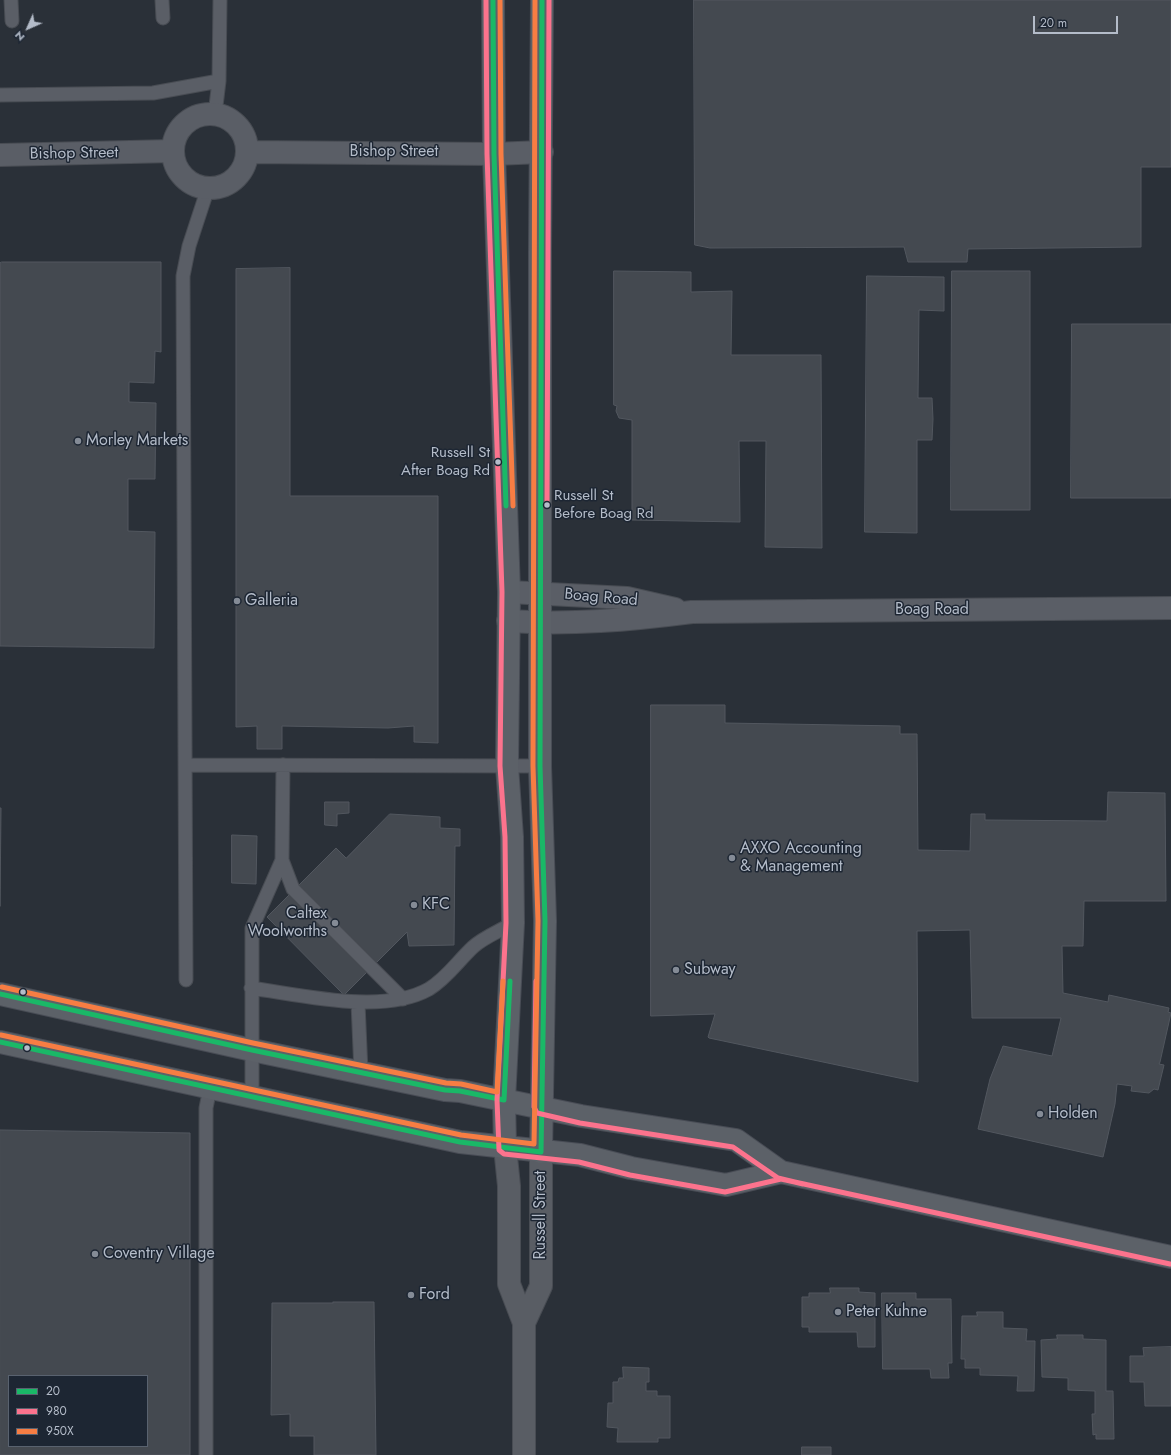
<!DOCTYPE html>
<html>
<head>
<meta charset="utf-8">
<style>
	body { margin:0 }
	#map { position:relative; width:1171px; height:1455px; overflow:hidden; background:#2a3038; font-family:Jost,sans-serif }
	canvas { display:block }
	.legend { position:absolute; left:8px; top:1375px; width:140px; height:72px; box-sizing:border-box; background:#1d2633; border:1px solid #59626f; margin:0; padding:5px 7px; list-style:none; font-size:12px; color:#b4bcc9 }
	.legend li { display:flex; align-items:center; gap:8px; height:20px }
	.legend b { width:20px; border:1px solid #59626f }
	.north { position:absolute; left:8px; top:8px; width:40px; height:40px; -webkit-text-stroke:3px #1d2633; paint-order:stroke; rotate:225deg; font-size:11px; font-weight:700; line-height:16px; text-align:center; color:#b4bcc9 }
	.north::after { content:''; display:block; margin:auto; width:14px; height:18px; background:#b4bcc9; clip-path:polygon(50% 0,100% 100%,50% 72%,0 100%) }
	.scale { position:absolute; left:1033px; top:16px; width:85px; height:18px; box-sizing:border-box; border:2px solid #b4bcc9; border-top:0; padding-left:5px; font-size:12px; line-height:14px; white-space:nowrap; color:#b4bcc9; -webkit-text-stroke:3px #1d2633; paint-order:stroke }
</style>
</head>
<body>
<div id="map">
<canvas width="1171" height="1455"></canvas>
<ul class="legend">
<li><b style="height:5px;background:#1ab867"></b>20</li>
<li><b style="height:5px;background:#fc738d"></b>980</li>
<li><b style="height:5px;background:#f77d43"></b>950X</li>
</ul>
<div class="north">N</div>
<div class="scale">20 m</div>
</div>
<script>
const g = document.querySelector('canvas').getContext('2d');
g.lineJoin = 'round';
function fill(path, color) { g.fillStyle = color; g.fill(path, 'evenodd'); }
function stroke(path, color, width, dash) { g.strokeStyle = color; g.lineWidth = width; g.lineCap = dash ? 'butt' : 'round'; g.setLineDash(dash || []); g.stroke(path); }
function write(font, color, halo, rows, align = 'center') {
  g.font = font + ' Jost,sans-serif'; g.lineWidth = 3; g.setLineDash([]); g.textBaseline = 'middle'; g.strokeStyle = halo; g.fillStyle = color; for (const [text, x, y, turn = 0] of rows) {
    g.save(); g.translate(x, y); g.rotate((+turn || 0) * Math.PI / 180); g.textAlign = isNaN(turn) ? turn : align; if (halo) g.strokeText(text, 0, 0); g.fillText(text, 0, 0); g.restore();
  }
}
const building = new Path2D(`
	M694,0H1171V167H1141V247L968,249L967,262H908L904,247L710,248L695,245Z
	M2,262H161V352L155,351L154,383L129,382V402L156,403L155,479H128V531L155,532L154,648L0,646V263Z
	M290,268V496H438V743L414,742V726L388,728L282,726V749H257V726L236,727V269Z
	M614,271L691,272V292L732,291L731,355H821L822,548L765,547L766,441H739L740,522L632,520V420L619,418L616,411L617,406L614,405Z
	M952,271H1030V510H951Z
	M867,276L944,277V311L919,310L918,398H932L933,419L932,440H917V533L865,532Z
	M1072,324H1171V498H1071Z
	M651,705H725V723L900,726V734H917L918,850L970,851L971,814H985V820L1107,821L1108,792L1165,793L1166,901H1084L1083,946H1062L1063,993L1108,1002L1109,995L1169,1008L1168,1012L1171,1013L1160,1062L1159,1064L1164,1065L1158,1090L1154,1089L1149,1093L1131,1091L1132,1086L1117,1084L1115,1104L1103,1157L978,1129L990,1079L1003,1046L1052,1056L1061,1018H972L970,930L917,931L918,1082L709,1038L708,1037L715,1014L651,1016Z
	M325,802H349V813L337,814V826L325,825Z
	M0,808H1L0,906Z
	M390,814L440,817V828L460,829V846H455L454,945L409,946L407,932L344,995L267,917L336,848L346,858Z
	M232,835L257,836L256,884L232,883Z
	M0,1130L190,1133V1455H0ZM9,1376H147V1446H9Z
	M830,1288H859V1292L875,1293V1347H858L857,1332H809V1327H802V1297H809V1293H830Z
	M882,1293H916V1299H951L952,1363H948L949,1378H931L930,1369H883Z
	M333,1302H374L376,1455H314V1436H290V1414L271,1415L272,1303H333Z
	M977,1312H1003V1328L1027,1329L1026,1341H1035L1034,1391H1017L1018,1376L980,1375V1368H965V1359H961L962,1316H977Z
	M1057,1335H1083V1339L1106,1340V1391H1113L1114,1439H1096V1434L1093,1435L1092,1414H1095V1391L1068,1390V1378L1042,1377L1041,1340L1057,1339Z
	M1171,1347V1406H1145L1144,1382H1130V1356H1144L1143,1348Z
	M623,1367L649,1368V1382H646V1391H657V1396H670V1438H658V1442H617L618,1428L607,1427L608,1403H613V1382H618L619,1378H623Z
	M802,1447H831V1455H802Z`);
fill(building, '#444950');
stroke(building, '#52575f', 1);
const lane = new Path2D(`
	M11,0L12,21
	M162,0L163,18
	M0,95L153,93L219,81
	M215,114L219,81L220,0
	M185,765L540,766
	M283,765L282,860L293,889L403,999
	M186,980L183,276L189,246L208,188
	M251,988C302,995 383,1015 429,989C447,978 458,961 473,947C484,937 500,931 513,923
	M358,1003L361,1072
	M252,1098V928L282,860
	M206,1455V1108L210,1088`);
const street = new Path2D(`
	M173 151a37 37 0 1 1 74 0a37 37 0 1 1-74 0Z
	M247,152L494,154L542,152
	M0,155L173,151
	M509,592L627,598L675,609
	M508,621C571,625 630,620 692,612L1171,608`);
const secondary = new Path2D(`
	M505,1147L509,1186V1284L524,1323V1455
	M524,1323L541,1286V1152`);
const primary = new Path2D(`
	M493,0L494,154L509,592L507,766L512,837L513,923L504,1100L505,1147
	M0,994L252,1050L445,1090L460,1091L581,1116L736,1140L781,1172L1171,1257
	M0,1042L460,1142L580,1155L631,1168L726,1185L781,1172
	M541,1152L545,921L540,766V252L542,0`);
stroke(lane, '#484c53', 15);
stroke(street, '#484c53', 24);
stroke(secondary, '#484c53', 24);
stroke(primary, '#484c55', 24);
stroke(lane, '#5a5e66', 13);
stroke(street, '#5a5e66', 22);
stroke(secondary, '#595d64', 22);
stroke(primary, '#5c6168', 22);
stroke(new Path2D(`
	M493,0L494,154L506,506
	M0,994L252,1050L445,1090L460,1091L504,1100
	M0,1042L460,1142L541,1152
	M504,1100L510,981
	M541,1152L545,921L540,766L542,0`), '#1ab867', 5);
stroke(new Path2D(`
	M486,0L487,154L502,592L500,766L505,837L506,923L497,1100L499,1150L504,1154L579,1162L630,1175L725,1192L781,1179L1170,1264
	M547,505L549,0
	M536,981L534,1107L537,1113L580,1123L733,1147L778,1178L803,1184`), '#fc738d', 5);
stroke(new Path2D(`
	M500,0L501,154L513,506
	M2,987L253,1043L446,1083L461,1084L497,1092L503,981
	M1,1035L461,1135L534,1144L538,921L533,766L535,0`), '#f77d43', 5);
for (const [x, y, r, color] of [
	[78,441,4,"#848b96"],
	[498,462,3.5,"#b4bcc9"],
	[547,505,3.5,"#b4bcc9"],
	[237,601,4,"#848b96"],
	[732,858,4,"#848b96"],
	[414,905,4,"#848b96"],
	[335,923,4,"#848b96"],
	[676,970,4,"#848b96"],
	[23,992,3.5,"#b4bcc9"],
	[27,1048,3.5,"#b4bcc9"],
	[1040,1114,4,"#848b96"],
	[95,1254,4,"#848b96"],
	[411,1295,4,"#848b96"],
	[838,1312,4,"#848b96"]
]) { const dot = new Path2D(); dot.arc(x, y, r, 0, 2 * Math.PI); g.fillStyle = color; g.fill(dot); stroke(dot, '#1d2633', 1.5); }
write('15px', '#b4bcc9', '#1d2633', [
	["Russell St",490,453],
	["After Boag Rd",490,471],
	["Russell St",554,496,"left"],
	["Before Boag Rd",554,514,"left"]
], 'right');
write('16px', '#b4bcc9', '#1d2633', [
	["Bishop Street",394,152],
	["Bishop Street",74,154,-1],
	["Boag Road",601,598,5],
	["Boag Road",932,610],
	["Russell Street",541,1215,-90]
]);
write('16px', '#b4bcc9', '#1d2633', [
	["Morley Markets",86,441],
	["Galleria",245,601],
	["AXXO Accounting",740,849],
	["& Management",740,867],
	["KFC",422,905],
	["Caltex",327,914,"right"],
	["Woolworths",327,932,"right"],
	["Subway",684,970],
	["Holden",1048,1114],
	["Coventry Village",103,1254],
	["Ford",419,1295],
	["Peter Kuhne",846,1312]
], 'left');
</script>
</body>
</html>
